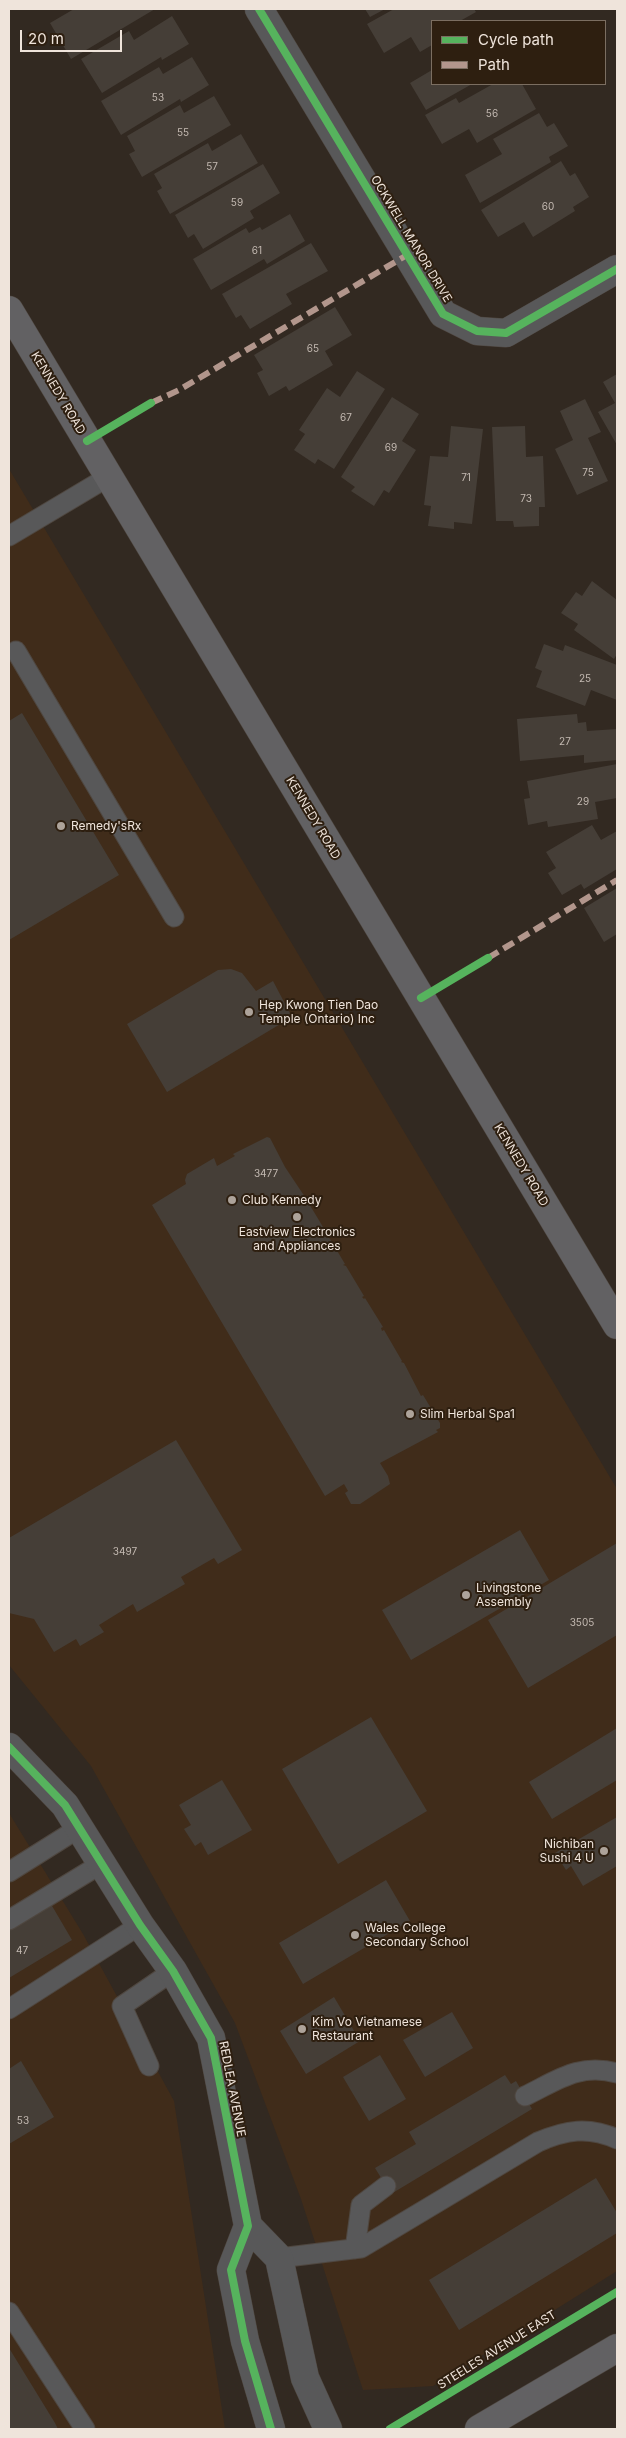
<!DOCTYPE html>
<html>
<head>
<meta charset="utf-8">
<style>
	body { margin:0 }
	#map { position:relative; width:626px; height:2438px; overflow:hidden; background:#322921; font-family:Inter,sans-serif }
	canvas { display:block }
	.frame { position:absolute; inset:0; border:10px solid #efe4db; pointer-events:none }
	.legend { position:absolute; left:431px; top:20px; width:175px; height:65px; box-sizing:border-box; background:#2e1f10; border:1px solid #7b6e61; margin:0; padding:6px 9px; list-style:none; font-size:15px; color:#efe4db }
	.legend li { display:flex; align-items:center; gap:10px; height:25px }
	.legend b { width:25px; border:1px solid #7b6e61 }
	.scale { position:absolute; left:20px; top:30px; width:102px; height:22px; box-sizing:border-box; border:2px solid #efe4db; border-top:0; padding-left:6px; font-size:15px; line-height:18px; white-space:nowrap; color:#efe4db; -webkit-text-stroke:4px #2e1f10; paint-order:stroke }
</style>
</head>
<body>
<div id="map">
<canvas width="626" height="2438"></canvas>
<div class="frame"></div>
<ul class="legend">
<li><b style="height:6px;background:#56b35d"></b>Cycle path</li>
<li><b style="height:6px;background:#b2968c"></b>Path</li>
</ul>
<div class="scale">20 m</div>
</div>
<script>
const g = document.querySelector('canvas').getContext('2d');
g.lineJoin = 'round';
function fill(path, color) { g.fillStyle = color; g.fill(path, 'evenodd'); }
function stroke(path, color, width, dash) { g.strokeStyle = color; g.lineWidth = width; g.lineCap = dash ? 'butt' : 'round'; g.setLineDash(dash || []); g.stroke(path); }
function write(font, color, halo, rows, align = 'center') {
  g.font = font + ' Inter,sans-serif'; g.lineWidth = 4; g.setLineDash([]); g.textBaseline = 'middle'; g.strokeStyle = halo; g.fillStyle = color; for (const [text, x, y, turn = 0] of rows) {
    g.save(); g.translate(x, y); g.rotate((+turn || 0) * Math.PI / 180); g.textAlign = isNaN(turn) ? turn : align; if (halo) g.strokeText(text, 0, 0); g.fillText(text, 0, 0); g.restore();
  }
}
fill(new Path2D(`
	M9,469L617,1489V2271L433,2386L363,2390L301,2199L235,2023L91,1766L9,1665Z
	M9,1813L83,1934L174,2101L225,2429H9Z`), '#402c1a');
fill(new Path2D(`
	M74,9H155L71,59L50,23Z
	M365,9H385L370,17Z
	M394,9H474L476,12L460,21H432V45L420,52L411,37L384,53L367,24Z
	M172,16L189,44L162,60L161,57L102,93L81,59L129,31L134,40Z
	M192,57L209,85L181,102L180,99L121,135L101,101L159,67L163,74Z
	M432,70V84H472L426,110L410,83Z
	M493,84H522L536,109L477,143L469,129L442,144L425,115L456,98L459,103Z
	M214,96L231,125L142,177L129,154L135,151L127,136L180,105L184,113Z
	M539,113L547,127L554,123L568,146L549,157L551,162L480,203L465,175L502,154L493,139Z
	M241,134L258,163L170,214L157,191L162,188L154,174L208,143L212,151Z
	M561,161L570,176L575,173L589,197L573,207L575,211L533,237L524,222L498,237L481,210Z
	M263,164L280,193L250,211L254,218L203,249L194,234L188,238L175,215Z
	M290,214L305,241L267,264L264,259L211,290L193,259L246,228L249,233L260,227L262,230Z
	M311,243L328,271L286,294L292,304L250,329L241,315L236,318L222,294Z
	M335,307L352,335L325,351L333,365L289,391L286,386L269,396L257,373L263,370L254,355Z
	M357,371L385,389L334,469L318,459L315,464L294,450L305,434L299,430L327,388L340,397Z
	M617,374V445L598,412L615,403L603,382Z
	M392,397L419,414L402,441L416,450L389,493L384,490L374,506L351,491L355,487L341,477Z
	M585,399L601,432L588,438L608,481L577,495L555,449L573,440L560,411Z
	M451,426L483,429L472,524L454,522V529L428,526L431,506L424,505L430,456L448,457Z
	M525,426L526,457L543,456L545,507H539V526L514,527L513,521H496L492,427Z
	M592,581L617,600V654L614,659L574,630L578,624L561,613L576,592L582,596Z
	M544,644L563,651L565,645L617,665V700L591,690L585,706L536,687L542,671L535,668Z
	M22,713L119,875L9,940V721Z
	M577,714L578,723L586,722L587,731L617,729V760L584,763V755L520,761L517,719Z
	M617,764V798L595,802L598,819L548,827L547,821L528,825L524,799L530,798L527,781Z
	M592,825L601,840L617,831V869L584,889L581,884L562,895L548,873L556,868L546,852Z
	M617,888V934L604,942L584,908Z
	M231,969L242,973L256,991L273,981L292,1017L167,1092L127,1024L218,970Z
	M267,1137L270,1138L285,1167L307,1200L306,1203L308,1202L326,1232L324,1233L327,1234L345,1264L343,1265L346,1266L364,1296L362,1297L364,1299L365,1298L383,1327L381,1328L382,1331L384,1330L402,1361L401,1362L404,1363L421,1396L423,1395L440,1423V1428L436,1430L438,1432L380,1463L388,1476L390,1484L360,1504H351L345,1493L348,1491L344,1484L325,1496L152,1205L186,1184L185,1180L187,1174L214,1158L217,1166L235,1156L233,1154Z
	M176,1440L242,1550L218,1564L214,1558L181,1577L185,1584L137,1612L133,1604L99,1625L104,1632L80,1646L76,1639L54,1652L34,1619L9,1613V1538Z
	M520,1530L549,1580L411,1660L382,1610Z
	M617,1543V1635L528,1688L488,1620Z
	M371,1717L427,1811L338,1864L282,1769Z
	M617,1728V1780L552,1819L529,1782Z
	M222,1780L252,1830L208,1855L201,1842L195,1846L184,1829L191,1825L179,1805Z
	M617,1817V1866L583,1886L571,1866L566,1870L555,1853Z
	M386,1880L410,1921L303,1984L279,1943Z
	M48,1899L72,1940L9,1978V1923Z
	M334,1997L360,2041L306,2074L280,2031Z
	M452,2012L473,2048L425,2077L403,2040Z
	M380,2055L406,2099L369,2121L343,2077Z
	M21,2061L54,2117L9,2144V2069Z
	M505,2075L511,2084L516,2081L532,2109L391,2194L375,2168L416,2144L409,2132Z
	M596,2178L617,2213V2233L459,2330L429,2280Z
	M9,2348L55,2423L58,2429H9Z`), '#453e37');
const lane = new Path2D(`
	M9,536L108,477
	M16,651L174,917
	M9,1872L79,1828
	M9,1920L101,1864
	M9,2009L140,1925
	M149,2066L122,2006L173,1971
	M525,2096C558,2080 579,2063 617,2073
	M355,2249L361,2205L386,2186
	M279,2258L361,2248L538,2142C566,2130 588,2126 617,2139
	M9,2312L85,2429`);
const street = new Path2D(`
	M259,9L443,314L477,331L506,333L617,269
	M9,1747L65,1805L140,1925L173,1971L211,2038L248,2226L231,2270L245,2341L271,2429
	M248,2226L279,2258L305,2378L328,2429`);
const secondary = new Path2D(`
	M9,310L617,1325
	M479,2429L617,2348`);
stroke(lane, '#4f4740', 21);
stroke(street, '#4f4740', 29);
stroke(secondary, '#4f4740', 29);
stroke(lane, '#585859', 19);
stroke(street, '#585859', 28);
stroke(secondary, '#626163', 28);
stroke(new Path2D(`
	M151,403L179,390L407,255
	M488,958L617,880`), '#b2968c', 6, [12, 6]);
stroke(new Path2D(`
	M259,9L443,314L477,331L506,333L617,269
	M87,441L151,403
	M421,998L488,958
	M9,1747L65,1805L140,1925L173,1971L211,2038L248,2226L231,2270L245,2341L271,2429
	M390,2429L617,2292`), '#56b35d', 8);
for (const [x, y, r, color] of [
	[61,826,5,"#ada39a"],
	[249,1012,5,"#ada39a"],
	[232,1200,5,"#ada39a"],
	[297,1217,5,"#ada39a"],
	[410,1414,5,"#ada39a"],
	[466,1595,5,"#ada39a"],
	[604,1851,5,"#ada39a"],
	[355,1935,5,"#ada39a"],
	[302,2029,5,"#ada39a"]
]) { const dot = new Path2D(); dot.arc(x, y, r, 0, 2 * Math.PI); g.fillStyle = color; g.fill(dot); stroke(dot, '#2e1f10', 2); }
write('10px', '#c4bab2', null, [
	["53",158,98],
	["56",492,114],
	["55",183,133],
	["57",212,167],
	["59",237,203],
	["60",548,207],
	["61",257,251],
	["65",313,349],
	["67",346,418],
	["69",391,448],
	["75",588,473],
	["71",466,478],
	["73",526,499],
	["25",585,679],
	["27",565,742],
	["29",583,802],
	["3477",266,1174],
	["3497",125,1552],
	["3505",582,1623],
	["47",22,1951],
	["53",23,2121]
]);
write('12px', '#efe4db', '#2e1f10', [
	["OCKWELL MANOR DRIVE",411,239,59],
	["KENNEDY ROAD",58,393,59],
	["KENNEDY ROAD",313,818,59],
	["KENNEDY ROAD",521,1165,59],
	["REDLEA AVENUE",232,2089,79],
	["STEELES AVENUE EAST",497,2350,-32]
]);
write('12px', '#efe4db', '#2e1f10', [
	["Remedy'sRx",71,826],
	["Hep Kwong Tien Dao",259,1005],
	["Temple (Ontario) Inc",259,1019],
	["Club Kennedy",242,1200],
	["Eastview Electronics",297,1232,"center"],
	["and Appliances",297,1246,"center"],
	["Slim Herbal Spa1",420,1414],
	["Livingstone",476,1588],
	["Assembly",476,1602],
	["Nichiban",594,1844,"right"],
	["Sushi 4 U",594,1858,"right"],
	["Wales College",365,1928],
	["Secondary School",365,1942],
	["Kim Vo Vietnamese",312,2022],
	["Restaurant",312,2036]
], 'left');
</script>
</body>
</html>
